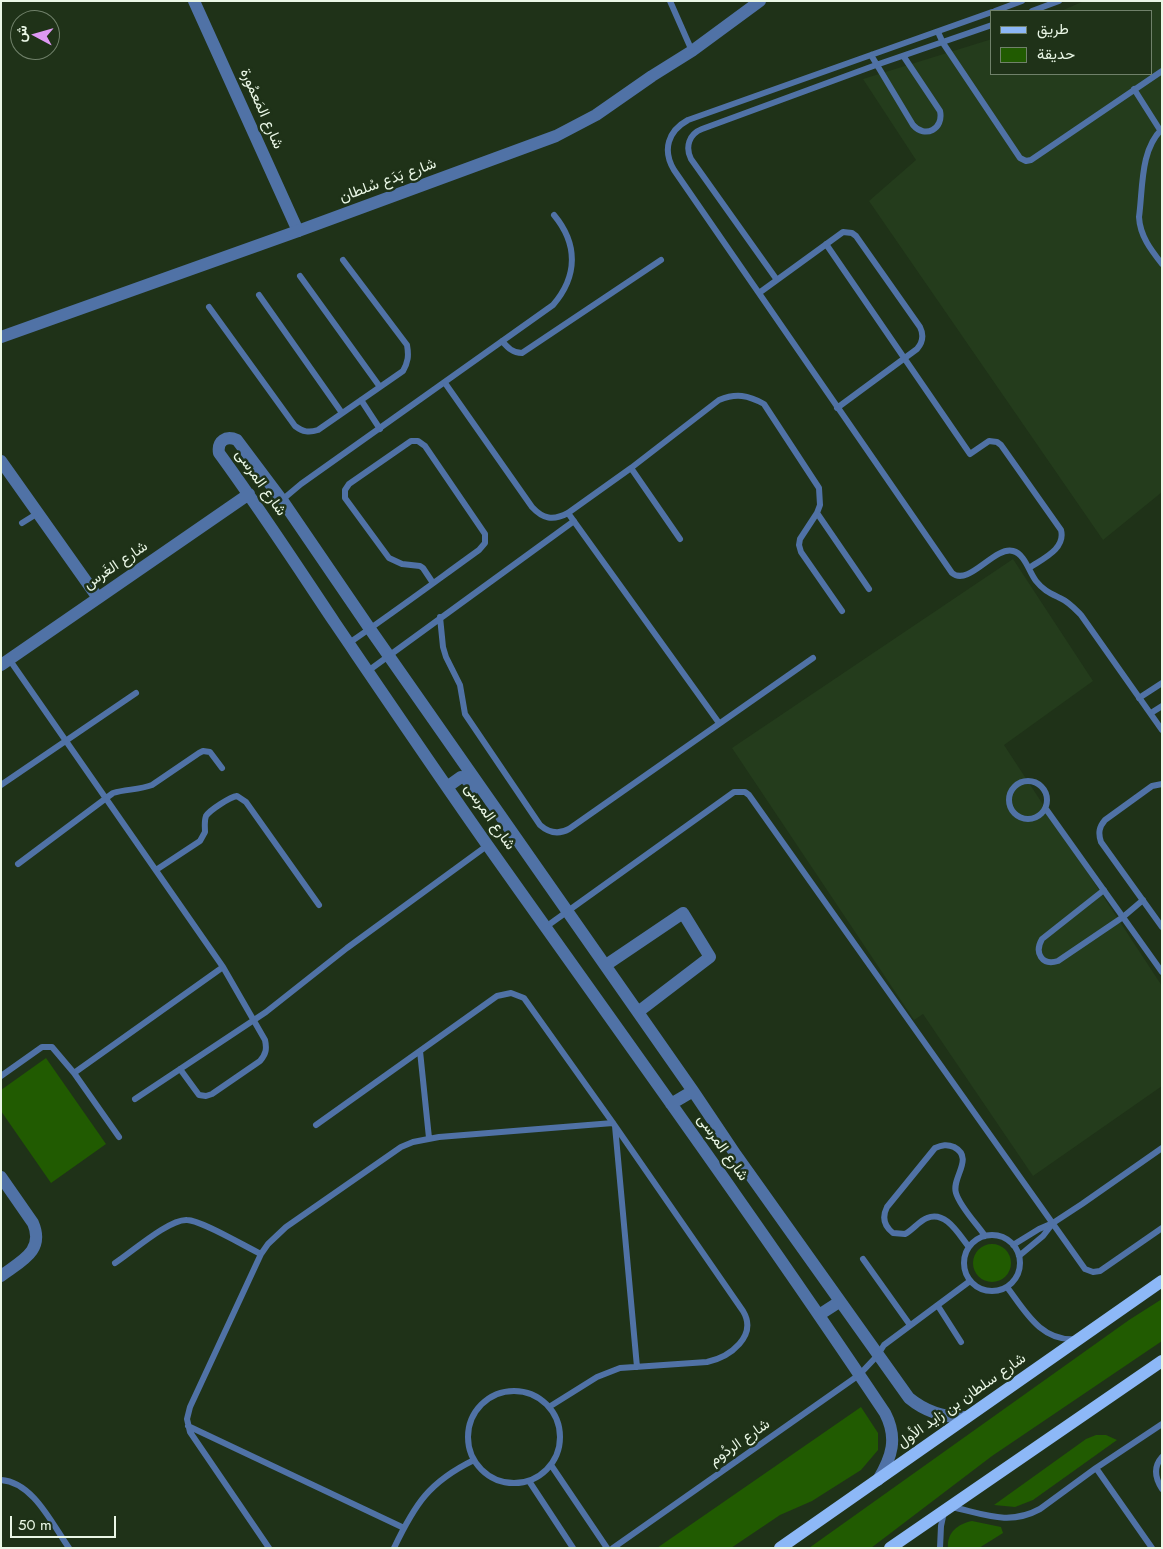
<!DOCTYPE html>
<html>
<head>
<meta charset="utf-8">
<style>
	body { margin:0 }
	#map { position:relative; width:1163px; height:1549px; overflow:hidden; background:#1f3218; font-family:Jost,Vazirmatn,sans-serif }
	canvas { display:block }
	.frame { position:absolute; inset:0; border:2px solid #eaf7e6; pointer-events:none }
	.legend { position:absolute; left:990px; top:10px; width:162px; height:65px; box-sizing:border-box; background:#1f3218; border:1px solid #70816a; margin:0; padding:6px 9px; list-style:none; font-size:15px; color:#eaf7e6 }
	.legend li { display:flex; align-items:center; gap:10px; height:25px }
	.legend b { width:25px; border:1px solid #70816a }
	.north { position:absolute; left:10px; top:10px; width:50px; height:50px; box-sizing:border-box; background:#1f3218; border:1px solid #70816a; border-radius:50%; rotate:276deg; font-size:14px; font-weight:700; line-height:20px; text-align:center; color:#eaf7e6 }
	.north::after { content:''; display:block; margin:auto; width:18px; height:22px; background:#de98f3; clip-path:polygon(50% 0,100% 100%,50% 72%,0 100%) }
	.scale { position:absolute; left:10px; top:1516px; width:106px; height:22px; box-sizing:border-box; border:2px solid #eaf7e6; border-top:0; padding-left:6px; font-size:15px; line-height:18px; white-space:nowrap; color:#eaf7e6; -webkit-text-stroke:4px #1f3218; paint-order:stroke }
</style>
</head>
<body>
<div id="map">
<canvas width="1163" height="1549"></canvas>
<div class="frame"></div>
<ul class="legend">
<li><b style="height:6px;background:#8db8f7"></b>طريق</li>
<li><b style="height:14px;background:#215b01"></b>حديقة</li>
</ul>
<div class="north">ش</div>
<div class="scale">50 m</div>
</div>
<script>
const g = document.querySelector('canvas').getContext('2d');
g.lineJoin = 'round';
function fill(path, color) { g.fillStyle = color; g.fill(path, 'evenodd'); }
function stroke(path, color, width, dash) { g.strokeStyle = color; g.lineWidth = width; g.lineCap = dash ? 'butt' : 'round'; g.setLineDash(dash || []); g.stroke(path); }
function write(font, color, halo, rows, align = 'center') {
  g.font = font + ' Jost,Vazirmatn,sans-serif'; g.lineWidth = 5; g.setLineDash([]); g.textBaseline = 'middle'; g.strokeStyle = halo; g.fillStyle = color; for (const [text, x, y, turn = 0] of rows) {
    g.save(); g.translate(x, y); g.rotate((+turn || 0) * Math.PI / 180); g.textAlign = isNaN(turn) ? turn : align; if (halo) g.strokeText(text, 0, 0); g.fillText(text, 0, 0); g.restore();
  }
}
fill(new Path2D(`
	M1084,1H1162V492L1103,540L869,201L916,160L863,79L992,39V74H1152V11H1061Z
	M1013,559L1093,681L1004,745L1162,986V1086L1033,1176L923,1014L914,1020L732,748Z`), '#243c1c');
fill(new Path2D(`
	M46,1058L106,1144L51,1183L1,1111V1090Z
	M973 1263a19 19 0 1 1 38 0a19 19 0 1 1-38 0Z
	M1162,1299V1341L992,1456L871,1548H809L1129,1320Z
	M861,1407L878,1433V1450L861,1470L812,1501L780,1515L731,1548H657Z
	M1096,1435H1106L1117,1440L1033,1500L1015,1507L994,1505L1086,1439Z
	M972,1521L1001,1527L1003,1533L979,1548H948C947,1532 958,1524 972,1521Z`), '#215b01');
stroke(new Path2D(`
	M670,1L692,51
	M995,11L1022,1
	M1032,11L1059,1
	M992,12L688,120C668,131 662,150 674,170L952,573C969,587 994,546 1013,551C1025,554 1029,572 1036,581C1043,590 1050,593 1060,598C1069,602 1075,609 1081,615L1162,730
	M938,32L943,43L1020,158L1026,161L1031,160L1162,71
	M871,55L913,125C925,139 944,129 940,111L904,57
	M1134,89L1160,130
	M1162,129C1140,150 1143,188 1139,217C1140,236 1151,250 1162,264
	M826,244L970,454L989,441L997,442L1001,445L1061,530C1066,549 1042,559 1029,568
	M300,276L380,387
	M777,280L691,159C685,147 689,134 702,129L876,65L992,25
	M759,293L843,232L852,233L856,236L920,327C924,335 923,342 917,349L837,408
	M259,295L342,413
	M209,307L295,426C303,432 309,433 318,430L403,371C408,362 409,356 407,345L343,260
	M502,341C508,348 513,353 522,353L661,260
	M445,383L532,507C543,519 553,521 568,513L631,468L719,400C736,393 748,395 764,404L819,488L820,505L817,513L800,539L799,545L801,552L842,611
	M361,400L380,429
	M631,468L680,539
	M282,500L301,484L553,305C578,276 578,244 554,215
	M568,513L719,723
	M817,513L869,589
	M22,523L38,513
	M440,617L443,647L446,657L460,685L465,714L540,825C549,833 558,835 569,829L813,658
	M349,643C393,613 436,581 479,550L485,543V534L425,446L418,441H411L349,484L345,490V498L389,558L402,564L420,566L423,568L433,583
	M9,659L223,967L265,1040C267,1049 266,1054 260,1061L212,1094L206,1096L199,1095L180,1069
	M368,671L574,521
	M1139,698L1162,683
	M1151,713L1162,706
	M1009 800a19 19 0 1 1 38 0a19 19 0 1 1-38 0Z
	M1162,784L1152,786L1105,820C1099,827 1098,833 1101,842L1162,927
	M1,785L136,693
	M1046,809L1162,972
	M18,864L113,793C126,789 139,790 152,785L199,753L203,751L210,752L222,768
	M156,870L200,841L205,832C205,827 204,821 206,816C210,810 230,797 237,796L246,802L319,905
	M1104,890L1042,939C1034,953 1042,966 1058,961L1123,917L1143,900
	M547,926L734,792H745L749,795L1085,1269L1093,1272L1100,1271L1162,1228
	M420,1051L429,1138
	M74,1073L223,967
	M1,1076L42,1047H52L74,1073L119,1137
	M135,1099L266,1012L347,948L488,845
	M316,1125L497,996L511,993L524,998L613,1123L743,1311C758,1336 730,1357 707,1362L620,1368L597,1377L549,1407
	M615,1126L637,1367
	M964 1263a28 28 0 1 1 56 0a28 28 0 1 1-56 0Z
	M1013,1245L1039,1229L1053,1223L1082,1204L1162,1148
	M969,1247C959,1235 946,1210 927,1218C919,1221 913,1230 905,1234L893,1233C884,1226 882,1217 887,1207L935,1148C942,1145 947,1144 954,1147C975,1158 951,1178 956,1193C960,1207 977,1224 985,1236
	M1019,1256L1043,1236L1053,1223
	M863,1259L910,1325
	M115,1263C132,1252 169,1219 187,1220C201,1220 246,1247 261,1254
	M1007,1287C1025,1311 1041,1342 1076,1339
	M938,1306L961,1342
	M468 1437a46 46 0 1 1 92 0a46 46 0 1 1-92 0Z
	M188,1426L404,1528
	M1162,1457C1153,1467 1155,1478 1162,1489
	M551,1465L607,1548
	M1096,1468L1152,1548
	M1,1480C33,1482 52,1524 69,1548
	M529,1481L573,1548
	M952,1507C984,1514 1009,1526 1040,1509L1096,1468L1162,1424
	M269,1548L190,1432L187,1419L190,1407L261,1254L268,1244L286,1227L401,1147L413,1142L439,1137L613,1123
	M394,1548C415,1504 429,1482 474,1460
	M613,1548L859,1375L877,1356L884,1345L970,1281
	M940,1548L941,1526L944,1512`), '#5072a6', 6);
stroke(new Path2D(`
	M194,1L298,231
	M1,461L98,598
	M1,665L249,494
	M447,787L461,777L465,778L474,788
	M606,965L683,913L710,957L638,1012
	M671,1104L693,1091
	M1,1177L33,1223C45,1251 21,1261 1,1276
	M819,1315L839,1302
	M878,1480C892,1457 898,1438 885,1413C757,1221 621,1034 488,846C436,772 386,698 335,623C297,566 260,509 219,453C217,441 226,435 237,440L282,500L370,629L693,1091L736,1155L909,1398C926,1412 945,1418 967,1417`), '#5072a6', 12);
stroke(new Path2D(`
	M1,337L298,231L556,136L596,115L652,76L692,51L760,1`), '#5072a6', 12);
stroke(new Path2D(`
	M780,1548L1162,1281
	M890,1548L1162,1361`), '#8db8f7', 12);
write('15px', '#eaf7e6', '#1f3218', [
	["شارع المَعمُورة",261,109,66],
	["شارع بَدَع سُلطان",388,181,-20],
	["شارع المرسى",260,483,55],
	["شارع الغَرس",116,566,-34],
	["شارع المرسى",489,817,55],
	["شارع المرسى",722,1148,55],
	["شارع سلطان بن زايد الأول",962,1401,-35],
	["شارع الردُوم",740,1443,-35]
]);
</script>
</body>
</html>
